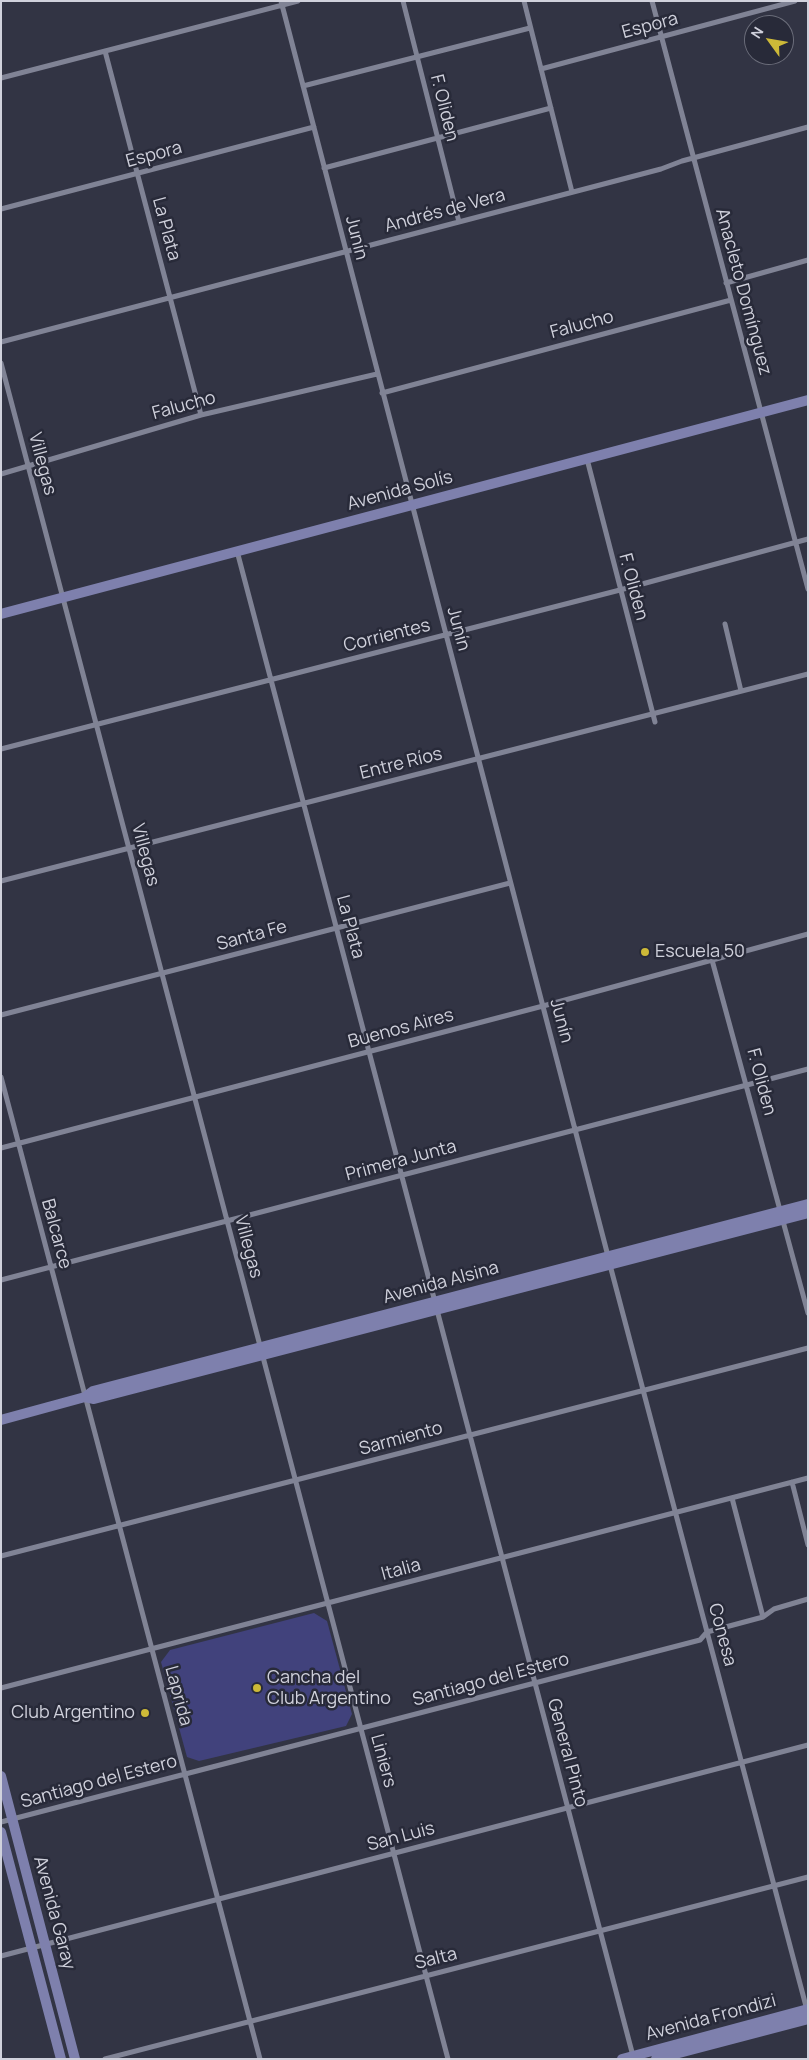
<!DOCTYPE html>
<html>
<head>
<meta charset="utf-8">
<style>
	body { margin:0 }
	#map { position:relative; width:809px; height:2060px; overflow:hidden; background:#323444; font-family:Manrope,sans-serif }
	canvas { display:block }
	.frame { position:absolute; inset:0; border:2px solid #d0d1dc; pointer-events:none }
	.north { position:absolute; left:744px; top:15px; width:50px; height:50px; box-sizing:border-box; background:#282a39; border:1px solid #6b6d7a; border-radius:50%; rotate:302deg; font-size:14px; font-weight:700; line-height:20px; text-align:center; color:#d0d1dc }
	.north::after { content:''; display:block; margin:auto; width:18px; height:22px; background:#cdb938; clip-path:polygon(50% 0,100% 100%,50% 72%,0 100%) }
</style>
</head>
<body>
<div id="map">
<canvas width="809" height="2060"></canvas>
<div class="frame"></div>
<div class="north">N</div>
</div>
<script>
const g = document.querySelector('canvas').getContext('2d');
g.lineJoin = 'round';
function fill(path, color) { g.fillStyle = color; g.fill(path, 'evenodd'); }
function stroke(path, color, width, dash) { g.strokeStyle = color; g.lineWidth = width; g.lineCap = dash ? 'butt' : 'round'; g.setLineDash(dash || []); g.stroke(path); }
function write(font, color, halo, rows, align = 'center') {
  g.font = font + ' Manrope,sans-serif'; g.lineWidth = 5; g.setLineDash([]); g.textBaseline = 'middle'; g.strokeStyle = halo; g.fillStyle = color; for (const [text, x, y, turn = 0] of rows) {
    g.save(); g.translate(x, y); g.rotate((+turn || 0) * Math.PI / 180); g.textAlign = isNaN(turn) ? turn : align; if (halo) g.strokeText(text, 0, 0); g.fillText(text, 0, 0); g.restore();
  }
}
fill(new Path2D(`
	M314,1613L327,1621L352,1714L346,1726L199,1761L187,1757L161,1662L170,1650Z`), '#41427c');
stroke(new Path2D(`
	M281,1L608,1256
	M403,1L459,222
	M524,1L572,192
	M652,1L808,589
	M105,51L201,415
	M541,69L795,1
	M1,78L298,1
	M303,86L530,28
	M324,168L551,108
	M1,209L314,127
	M726,283L808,260
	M1,342L661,169L682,161L808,127
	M1,363L448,2059
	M382,393L731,300
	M587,459L655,722
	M1,474L201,415L377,374
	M237,551L435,1302
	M725,624L741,691
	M1,749L620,590L808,539
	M1,881L808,674
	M712,960L808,1313
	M1,1015L510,883
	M1,1077L260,2059
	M1,1148L543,1006L808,934
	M610,1265L807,2010
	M1,1280L808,1069
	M437,1310L633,2056
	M792,1482L808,1545
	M732,1498L763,1617
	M1,1556L808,1348
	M1,1688L808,1478
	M1,1822L700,1640L707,1632L763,1617L774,1609L808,1599
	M1,1956L808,1745
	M105,2059L808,1877`), '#808395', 5);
stroke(new Path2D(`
	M1,614L808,400
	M808,1204L93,1391L85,1397L94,1399L808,1213
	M1,1420L85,1397
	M1,1776L75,2059
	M1,1832L61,2059
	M622,2059L808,2009
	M656,2059L808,2019`), '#7e80ad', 10);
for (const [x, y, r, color] of [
	[645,952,5,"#cdb938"],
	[257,1688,5,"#cdb938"],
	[145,1713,5,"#cdb938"]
]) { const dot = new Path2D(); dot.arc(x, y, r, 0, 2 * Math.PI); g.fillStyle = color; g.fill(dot); stroke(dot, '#282a39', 2); }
write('18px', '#d0d1dc', '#282a39', [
	["Espora",650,26,-15],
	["F. Oliden",444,108,76],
	["Espora",154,155,-15],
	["Andrés de Vera",445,211,-15],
	["La Plata",166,229,75],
	["Junín",356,238,76],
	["Anacleto Domínguez",743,292,75],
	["Falucho",582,325,-15],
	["Falucho",184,406,-15],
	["Villegas",42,464,75],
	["Avenida Solís",400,491,-15],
	["F. Oliden",633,587,75],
	["Junín",458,629,75],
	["Corrientes",387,636,-14],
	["Entre Ríos",401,764,-14],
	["Villegas",145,855,75],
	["La Plata",350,927,75],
	["Santa Fe",252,936,-15],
	["Junín",561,1021,75],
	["Buenos Aires",401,1029,-15],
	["F. Oliden",761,1082,75],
	["Primera Junta",401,1161,-15],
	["Balcarce",56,1234,75],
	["Villegas",248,1247,75],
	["Avenida Alsina",441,1283,-15],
	["Sarmiento",401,1439,-15],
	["Italia",401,1570,-15],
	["Conesa",722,1635,75],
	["Santiago del Estero",491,1680,-15],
	["Laprida",178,1696,75],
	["General Pinto",567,1753,75],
	["Liniers",383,1761,75],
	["Santiago del Estero",99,1782,-15],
	["San Luis",401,1837,-15],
	["Avenida Garay",54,1913,75],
	["Salta",436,1959,-14],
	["Avenida Frondizi",711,2018,-15]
]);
write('18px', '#d0d1dc', '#282a39', [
	["Escuela 50",655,952],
	["Cancha del",267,1678],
	["Club Argentino",267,1699],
	["Club Argentino",135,1713,"right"]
], 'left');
</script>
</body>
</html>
